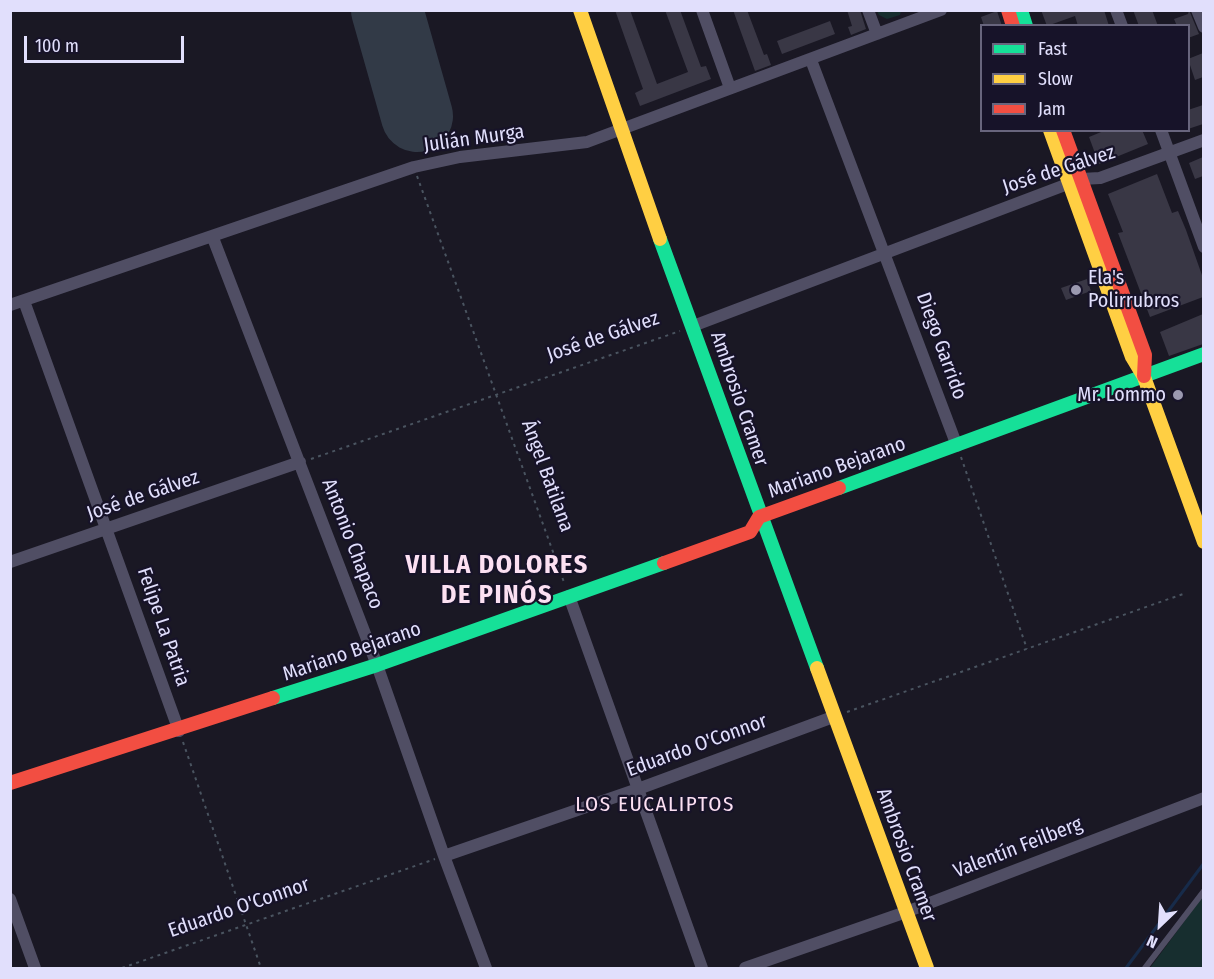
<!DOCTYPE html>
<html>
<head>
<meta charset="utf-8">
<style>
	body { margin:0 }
	#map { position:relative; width:1214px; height:979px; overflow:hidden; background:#1a1824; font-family:"Fira Sans Condensed",sans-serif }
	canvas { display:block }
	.frame { position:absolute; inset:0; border:12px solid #e1dffc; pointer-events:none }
	.legend { position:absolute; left:980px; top:24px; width:210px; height:108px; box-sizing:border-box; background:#171329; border:2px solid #68657d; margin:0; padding:8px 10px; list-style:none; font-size:18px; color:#e1dffc }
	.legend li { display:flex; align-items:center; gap:12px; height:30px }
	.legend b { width:30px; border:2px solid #68657d }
	.north { position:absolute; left:1130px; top:895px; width:60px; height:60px; -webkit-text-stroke:4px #171329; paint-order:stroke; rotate:205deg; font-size:16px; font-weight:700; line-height:24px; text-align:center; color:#e1dffc }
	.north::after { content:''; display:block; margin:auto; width:21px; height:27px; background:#e1dffc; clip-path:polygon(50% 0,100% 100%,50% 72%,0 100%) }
	.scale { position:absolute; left:24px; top:36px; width:160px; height:27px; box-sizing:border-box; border:3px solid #e1dffc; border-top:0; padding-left:8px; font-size:18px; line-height:21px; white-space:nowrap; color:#e1dffc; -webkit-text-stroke:4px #171329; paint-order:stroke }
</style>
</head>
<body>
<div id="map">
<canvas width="1214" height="979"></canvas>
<div class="frame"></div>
<ul class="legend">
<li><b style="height:8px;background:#16e098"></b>Fast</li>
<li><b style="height:8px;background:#ffcf43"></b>Slow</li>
<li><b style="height:8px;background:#f24e42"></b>Jam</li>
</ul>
<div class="north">N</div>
<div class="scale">100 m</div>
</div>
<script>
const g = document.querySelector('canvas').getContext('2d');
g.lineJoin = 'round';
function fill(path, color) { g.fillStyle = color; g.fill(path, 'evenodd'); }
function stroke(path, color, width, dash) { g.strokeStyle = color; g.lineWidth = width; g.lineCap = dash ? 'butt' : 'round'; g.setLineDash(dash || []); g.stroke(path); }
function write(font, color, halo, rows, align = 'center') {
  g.font = font + ' "Fira Sans Condensed",sans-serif'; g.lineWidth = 4.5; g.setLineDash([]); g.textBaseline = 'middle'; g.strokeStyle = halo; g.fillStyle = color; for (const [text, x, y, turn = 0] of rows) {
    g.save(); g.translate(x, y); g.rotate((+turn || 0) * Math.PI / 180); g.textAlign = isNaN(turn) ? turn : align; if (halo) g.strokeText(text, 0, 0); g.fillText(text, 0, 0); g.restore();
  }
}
fill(new Path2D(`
	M877,11V10L901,11L900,15L887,19L879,15Z
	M1203,896V968H1150Z`), '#172e2f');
stroke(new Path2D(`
	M1126,968L1204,863`), '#172b4a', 3);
stroke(new Path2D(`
	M387,10L417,116`), '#323a47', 72);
fill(new Path2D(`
	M615,10H630L657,84L688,72L665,10H680L701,67L706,66L711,79L640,106L635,93L643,89Z
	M733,10H747L764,55L767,54L771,65L755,71Z
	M847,10H860L866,29L851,35L848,27L852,26Z
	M1041,10H1104L1109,26H1078L1075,16L1047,26Z
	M1133,10H1152L1158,26H1139Z
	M1189,10L1199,34L1188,38V26H1177L1174,19L1188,14Z
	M997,11L1002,26H984L981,17Z
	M830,21L835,34L782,54L777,41Z
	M1203,53V77L1195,80L1188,59Z
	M1203,105V124L1188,129V110Z
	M1106,130H1142L1148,144L1099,164L1089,137Z
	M1203,157V176L1195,179L1189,163Z
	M1157,174L1172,213L1178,211L1186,230L1203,278V297L1150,317L1118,233L1123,232L1108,194Z
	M1087,279L1091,291L1066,300L1061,288Z
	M1203,314V344L1169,356L1160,332Z`), '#393745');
stroke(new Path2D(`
	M417,176L565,585
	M961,457L1027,649
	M311,459L680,331
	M847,712L1183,594
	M183,742L261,968
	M122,968L435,859`), '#4a5460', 2, [3, 4.5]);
stroke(new Path2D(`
	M1145,968L1204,891`), '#504e64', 6);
stroke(new Path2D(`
	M702,10L730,88
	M868,10L877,34
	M1116,10L1122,26
	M1197,10L1204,27
	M811,60L957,446
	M1161,130L1204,247
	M213,238L377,665L444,856L486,968
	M24,301L179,731
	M10,305L414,167L460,157L587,142L941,10
	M693,326L1081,179L1100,178L1204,140
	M10,562L300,462
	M569,596L702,968
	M444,856L638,789L833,717
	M10,899L35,968
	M745,968L906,912L1204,798`), '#504e64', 12);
stroke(new Path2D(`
	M1021,10L1026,26
	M660,239L817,668
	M839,488L1204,354
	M273,698L377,665L664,563`), '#16e098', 14);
stroke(new Path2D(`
	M580,10L660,239
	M1050,130L1132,357L1144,377L1204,542
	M817,668L927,968`), '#ffcf43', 14);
stroke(new Path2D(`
	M1008,10L1013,26
	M1063,130L1145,355L1144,376
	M664,563L750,532L759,517L839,488
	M10,783L273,698`), '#f24e42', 14);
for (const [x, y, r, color] of [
	[1076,290,6,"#9b99b0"],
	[1178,395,6,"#9b99b0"]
]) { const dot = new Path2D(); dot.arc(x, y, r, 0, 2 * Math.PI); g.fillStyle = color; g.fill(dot); stroke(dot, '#171329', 2); }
write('20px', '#e1dffc', '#171329', [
	["Julián Murga",474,139,-8],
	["José de Gálvez",1059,170,-18],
	["José de Gálvez",603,337,-19],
	["Diego Garrido",941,346,70],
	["Ambrosio Cramer",739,399,71],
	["Mariano Bejarano",837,468,-20],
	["Ángel Batilana",547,476,70],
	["José de Gálvez",143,496,-19],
	["Antonio Chapaco",352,544,69],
	["Felipe La Patria",163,627,71],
	["Mariano Bejarano",352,652,-19],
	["Eduardo O'Connor",697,746,-20],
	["Valentín Feilberg",1018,848,-21],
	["Ambrosio Cramer",906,855,70],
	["Eduardo O'Connor",239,908,-19]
]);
write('20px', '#e1dffc', '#171329', [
	["Ela's",1088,278],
	["Polirrubros",1088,301],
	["Mr. Lommo",1166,395,"right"]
], 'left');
g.letterSpacing = '1.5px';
write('21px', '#fce0f2', '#171329', [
	["LOS EUCALIPTOS",655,805]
]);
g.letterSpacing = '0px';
g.letterSpacing = '1.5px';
write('bold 26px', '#fce0f2', '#171329', [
	["VILLA DOLORES",497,566],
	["DE PINÓS",497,596]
]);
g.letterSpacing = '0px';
</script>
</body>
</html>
